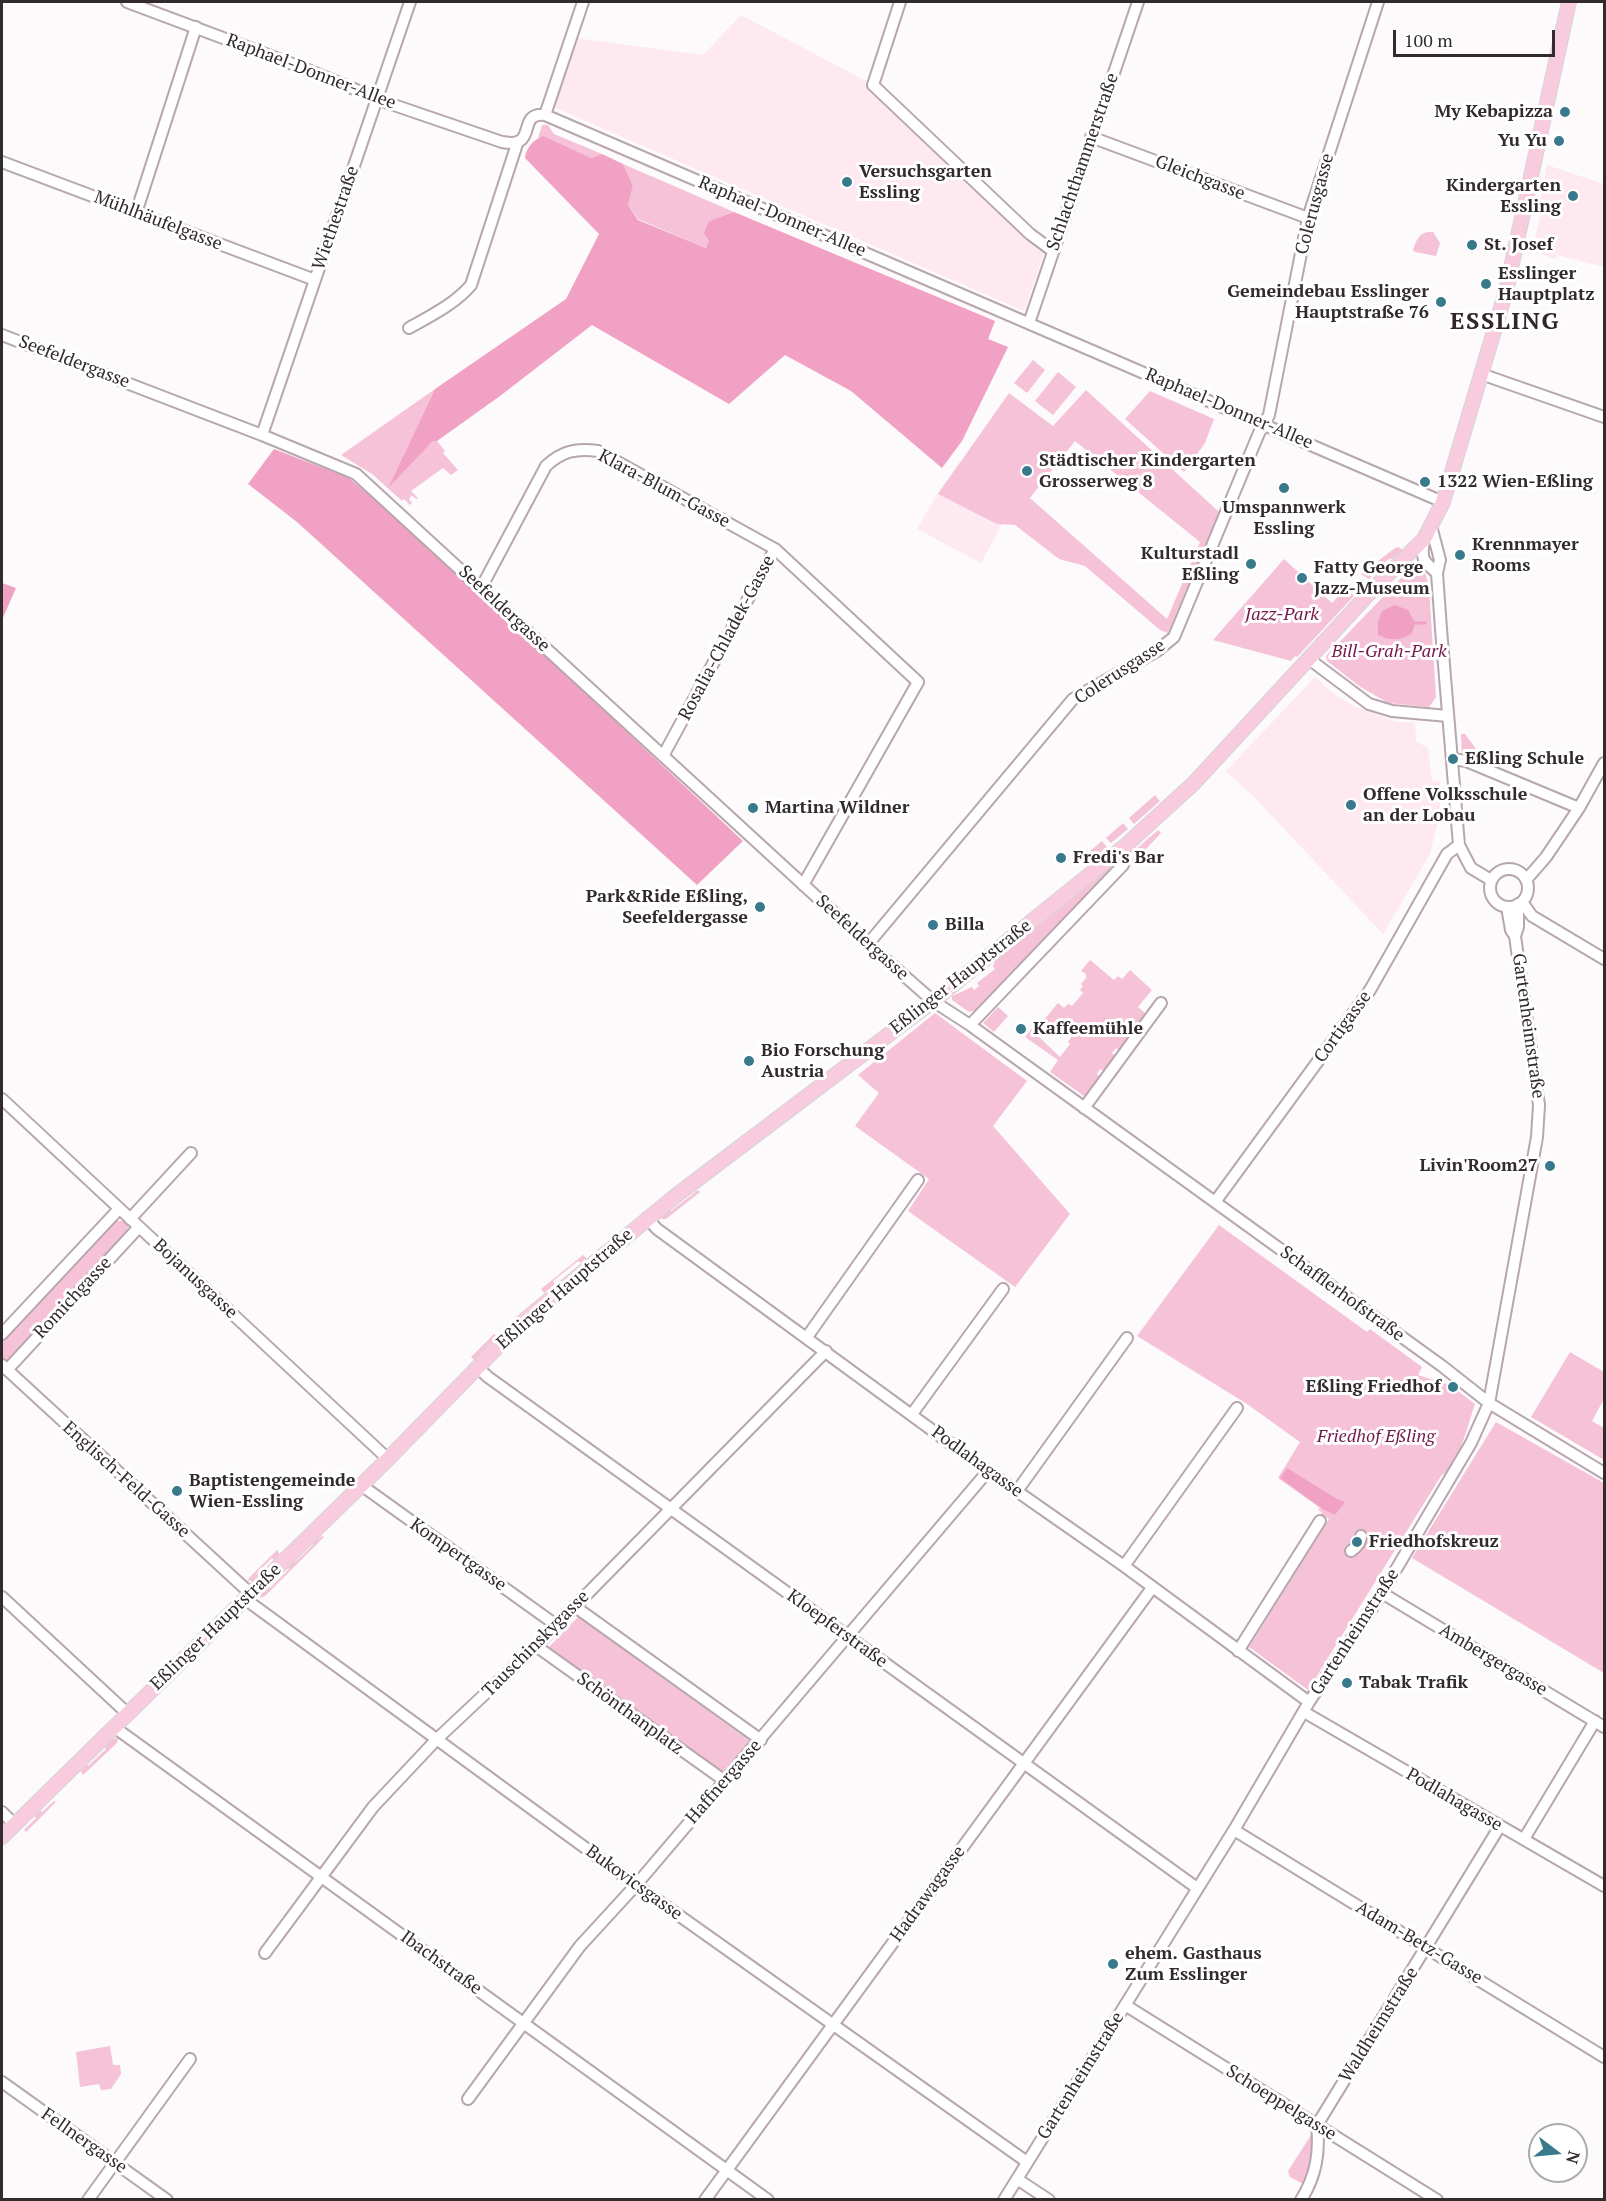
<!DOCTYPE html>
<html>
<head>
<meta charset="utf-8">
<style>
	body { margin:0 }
	#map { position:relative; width:1606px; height:2201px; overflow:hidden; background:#fdfafb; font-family:"PT Serif",serif }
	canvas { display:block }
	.frame { position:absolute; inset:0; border:3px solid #322b2d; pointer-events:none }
	.north { position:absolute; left:1528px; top:2123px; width:60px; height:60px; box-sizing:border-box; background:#fff; border:2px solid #adaaab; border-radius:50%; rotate:106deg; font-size:16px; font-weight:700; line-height:24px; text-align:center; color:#322b2d }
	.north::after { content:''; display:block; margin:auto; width:21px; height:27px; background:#39798c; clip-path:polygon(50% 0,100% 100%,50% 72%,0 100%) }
	.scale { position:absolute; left:1393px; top:30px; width:162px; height:27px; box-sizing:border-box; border:3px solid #322b2d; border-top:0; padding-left:8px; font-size:18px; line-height:21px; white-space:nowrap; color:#322b2d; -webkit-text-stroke:4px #fff; paint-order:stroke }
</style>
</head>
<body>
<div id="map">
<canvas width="1606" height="2201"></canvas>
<div class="frame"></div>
<div class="north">N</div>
<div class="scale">100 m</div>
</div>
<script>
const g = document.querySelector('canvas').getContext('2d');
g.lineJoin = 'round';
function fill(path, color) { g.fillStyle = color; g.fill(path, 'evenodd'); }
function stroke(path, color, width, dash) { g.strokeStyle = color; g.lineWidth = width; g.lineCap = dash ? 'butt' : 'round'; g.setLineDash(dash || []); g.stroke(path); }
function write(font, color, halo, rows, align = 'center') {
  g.font = font + ' "PT Serif",serif'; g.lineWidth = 6; g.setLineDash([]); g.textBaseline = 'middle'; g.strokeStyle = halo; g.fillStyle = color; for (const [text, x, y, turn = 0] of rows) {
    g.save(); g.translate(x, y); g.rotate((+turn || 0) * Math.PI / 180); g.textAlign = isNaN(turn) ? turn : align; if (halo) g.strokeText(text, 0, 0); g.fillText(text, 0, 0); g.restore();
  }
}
fill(new Path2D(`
	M741,15L866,81L865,85L1044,253L1024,311L553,107L576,38L703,55Z
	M1547,165L1604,184V267L1557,255L1556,259L1532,251L1542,208L1539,207Z
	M960,462L1011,508L981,563L917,529L939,491Z
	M1315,677L1334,694L1354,706L1396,722H1415L1416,741L1428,748L1432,782L1440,781V813L1430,854L1383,934L1255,798L1226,771Z`), '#fee9f1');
fill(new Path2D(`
	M542,125H548L554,134L602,154L591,158L543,137L538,138Z
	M623,164L734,212L709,221L710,241L706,248L638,219L628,205L633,186Z
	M1433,232L1440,243L1436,256L1415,252L1413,250C1417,238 1420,231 1433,232Z
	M1033,360L1045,370L1027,393L1014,383Z
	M1058,372L1076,387L1053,415L1035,401Z
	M435,389L389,486L433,441H437L445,451L443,453L458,470L451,475L443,468L411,491L418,498L416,499L412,495L409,499L412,503L410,505L404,499L402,501L372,474L341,455Z
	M1086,390L1219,512L1168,633L1160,630L1085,566L1059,559L1015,525L997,524L938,494L1009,393L1053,426ZM1075,441L1200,542L1167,619L1030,498Z
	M1150,391L1214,419L1205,443L1184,472L1125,419Z
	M1399,547L1402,550L1393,558L1387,560L1369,579L1361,574L1395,548Z
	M1284,559L1332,603L1346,588L1354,596L1297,657L1295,656L1291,661L1213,640Z
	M1414,568L1425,573L1429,587L1436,697L1429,707L1388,703L1359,686L1327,661L1326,656L1409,570Z
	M1461,734H1465L1488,765L1462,757Z
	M1155,795L1160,801L1134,824L1129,818Z
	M1123,823L1128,829L1111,843L1106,838Z
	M1158,830L1161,833L1135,861H1132L1134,851Z
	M1102,841L1107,847L1088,862L1084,856Z
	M1118,860L1119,861L976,1013L974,1011L969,1012L952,1000V996L972,987L974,990L979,986L977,983L995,969L993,966L998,955Z
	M1090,960L1114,980L1118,976L1122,979L1130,970L1152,990L1138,1007L1147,1015L1136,1031L1131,1028L1128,1033L1132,1036L1121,1052L1116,1048L1112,1053L1117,1057L1106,1072L1100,1069L1097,1074L1102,1078L1087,1098L1050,1072L1058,1060L1025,1037L1034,1026L1040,1031L1037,1035L1060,1057L1070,1044L1068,1042L1072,1036L1066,1031L1061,1038L1043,1021L1058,1003L1064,1008L1068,1004L1072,1006L1083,993L1080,990L1083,986L1081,984L1086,978V974L1081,971Z
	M998,1007L1008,1016L994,1032L983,1023Z
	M935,1013L1027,1081L993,1126L1070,1214L1015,1287L908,1211L929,1179L855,1126L879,1093L858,1075Z
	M698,1190L700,1192L666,1219H661L669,1209L671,1211Z
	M113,1221H125L129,1225L125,1235L14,1356L8,1360H2V1339L108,1225Z
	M1219,1225L1367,1332L1370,1329L1422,1367L1418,1375L1450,1385L1475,1404C1468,1424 1459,1465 1441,1476L1308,1690L1249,1647L1329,1519L1321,1514L1322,1512L1318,1510L1320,1508L1278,1478L1300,1442L1247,1404L1137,1336Z
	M583,1255L587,1259L581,1263L578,1261L553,1281L555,1285L544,1293L541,1289Z
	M494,1334L497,1336L475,1361L471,1357Z
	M1570,1352L1604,1372V1399L1592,1421L1604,1428V1460L1531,1417Z
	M1496,1422L1604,1483V1673L1412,1558Z
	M322,1536L324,1537L265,1596L260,1598L262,1591L267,1585L270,1588L289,1569L287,1566L292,1560L295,1562L313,1545L310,1542L316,1537L318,1539Z
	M277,1550L280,1555L275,1561L272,1558L257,1573L259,1576L254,1580L248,1581L249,1578Z
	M578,1617L750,1741L723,1772L548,1648Z
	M118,1738L117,1743L83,1775L80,1770L86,1764L88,1766L106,1749L103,1746L112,1739Z
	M54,1801L56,1802L26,1832L24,1830L36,1818L34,1815L40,1810L42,1812Z
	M110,2046L113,2065H120L121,2074L111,2089L101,2090L99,2084L80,2087L76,2052Z
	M1311,2135V2161L1303,2184L1290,2177L1288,2171Z`), '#f5c2d7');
fill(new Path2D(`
	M543,136L591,158L602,154L623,164L633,186L628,205L638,220L706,248L709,241L704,233L709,221L734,212L995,321L988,339L1008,347L962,441L942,468L851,391L785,355L729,404L592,325L500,396L437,441H433L388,488L435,389L566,299L599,234L525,158C526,148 533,140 543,136Z
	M274,449L349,478L434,551L743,841L697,885L297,522L248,484Z
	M2,583L16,588L2,620Z
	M1287,1468L1337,1499L1345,1502L1335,1515L1323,1509L1280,1478Z`), '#f0a1c4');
fill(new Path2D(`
	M1395,605L1408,610L1415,623L1412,633C1402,641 1390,641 1378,635V622L1382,611Z`), '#efa0c3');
stroke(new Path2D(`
	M1415,623H1425`), '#efa0c3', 3);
const minor = new Path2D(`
	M127,2L303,68L388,103L502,142C540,149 515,112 545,115L1443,502
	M900,2L873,85L1030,234L1053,251
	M545,115L583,2
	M1091,137L1308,218
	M2,162L315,280
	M136,213L196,27
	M1029,323L1138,2
	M409,328C430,316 455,304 471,285L517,144
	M2,335L262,435L356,474L868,944L933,1001L970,1025L1442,1366L1489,1403L1604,1473
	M1481,374L1604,417
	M262,435L410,2
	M1431,526L1440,560L1437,573L1441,629L1459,845L1471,868L1491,880
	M1424,539C1421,559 1422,560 1437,573
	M481,588L546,466C562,451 576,448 598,451L775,549
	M1309,659L1369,704L1392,711L1448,716
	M663,756L775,549L918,682L803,885
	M1453,759L1466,761L1579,808
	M1490 888a19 19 0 1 1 38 0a19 19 0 1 1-38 0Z
	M1526,880L1546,857L1579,808L1604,763
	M1522,902L1532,916L1604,959
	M1515,936L1518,927V904
	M868,944L1073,699L1157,651L1174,637L1259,433L1269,415L1308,218L1378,2
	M970,1025L1123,865L1125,846
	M2,1099L388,1459
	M1084,1108L1161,1003
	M1215,1202L1370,990L1447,854L1459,845
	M647,1218L657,1229L988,1471L1124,1566L1309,1702
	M130,1219L191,1153
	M2,1334L119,1209
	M807,1337L918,1180
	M2,1365L251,1594
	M478,1368L488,1377L1197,1888
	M7,1370L139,1227
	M912,1414L1003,1289
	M361,1485L556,1625
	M1017,1491L1127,1338
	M1351,1551C1357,1547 1361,1543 1361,1536
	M1124,1566L1237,1408
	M1382,1593L1604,1727
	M2,1597L128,1714
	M245,1599L636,1885L1027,2162
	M574,1606L761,1740
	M536,1646L725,1781
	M1238,1651L1320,1521
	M1304,1712L1604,1886
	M114,1727L768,2200
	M2,1812L14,1824
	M1234,1830L1604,2057
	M1524,1839L1595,1721
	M265,1953L373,1807L437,1739L536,1646L826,1351
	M1125,2005L1437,2200
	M2,2082L167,2200
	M468,2099L580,1946L636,1885L988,1471
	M1017,2179L1049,2200
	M88,2200L190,2059
	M705,2200L1152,1588
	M1004,2200L1234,1830L1309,1702L1382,1593L1471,1443L1489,1403L1537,1137L1539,1105L1515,936L1511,930L1507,907
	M1301,2200C1316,2176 1320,2153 1317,2125L1500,1826`);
const major = new Path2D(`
	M2,1837L388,1459L520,1324L678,1194L933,1001L1125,846L1194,783L1373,589L1424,539L1443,502L1506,291L1569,2`);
stroke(minor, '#b7a7ad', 14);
stroke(major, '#d6d5d5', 16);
stroke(minor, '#fff', 10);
stroke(major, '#f8cbdf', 14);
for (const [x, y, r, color] of [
	[1565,112,6,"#39798c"],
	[1559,141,6,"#39798c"],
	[847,182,6,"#39798c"],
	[1573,196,6,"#39798c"],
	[1472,245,6,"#39798c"],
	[1486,284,6,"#39798c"],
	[1441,302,6,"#39798c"],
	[1027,471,6,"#39798c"],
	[1425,482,6,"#39798c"],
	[1284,488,6,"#39798c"],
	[1460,555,6,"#39798c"],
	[1251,564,6,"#39798c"],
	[1302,578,6,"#39798c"],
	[1453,759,6,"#39798c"],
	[1351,805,6,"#39798c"],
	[753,808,6,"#39798c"],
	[1061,858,6,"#39798c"],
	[760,907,6,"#39798c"],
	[933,925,6,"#39798c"],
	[1021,1029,6,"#39798c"],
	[749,1061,6,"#39798c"],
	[1550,1166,6,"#39798c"],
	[1453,1387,6,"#39798c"],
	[177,1491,6,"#39798c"],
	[1357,1542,6,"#39798c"],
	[1347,1683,6,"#39798c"],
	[1113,1964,6,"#39798c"]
]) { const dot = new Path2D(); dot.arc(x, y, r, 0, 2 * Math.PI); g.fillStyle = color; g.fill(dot); stroke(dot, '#fff', 2); }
write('18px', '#322b2d', '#fff', [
	["Raphael-Donner-Allee",311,72,21],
	["Schlachthammerstraße",1083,162,-71],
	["Gleichgasse",1200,178,21],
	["Colerusgasse",1315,204,-75],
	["Raphael-Donner-Allee",782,217,23],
	["Wiethestraße",336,218,-71],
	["Mühlhäufelgasse",158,221,21],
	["Seefeldergasse",74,362,21],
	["Raphael-Donner-Allee",1229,409,23],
	["Klara-Blum-Gasse",664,489,28],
	["Seefeldergasse",504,609,43],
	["Rosalia-Chladek-Gasse",727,638,-62],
	["Colerusgasse",1120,672,-33],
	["Seefeldergasse",862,938,42],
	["Eßlinger Hauptstraße",961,977,-38],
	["Gartenheimstraße",1528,1026,82],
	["Cortigasse",1343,1027,-54],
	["Bojanusgasse",195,1279,43],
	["Eßlinger Hauptstraße",565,1289,-41],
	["Schafflerhofstraße",1342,1294,36],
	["Romichgasse",73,1298,-47],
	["Podlahagasse",977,1462,36],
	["Englisch-Feld-Gasse",126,1480,42],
	["Kompertgasse",458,1555,35],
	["Eßlinger Hauptstraße",216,1627,-44],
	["Kloepferstraße",837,1629,36],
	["Gartenheimstraße",1355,1632,-57],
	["Tauschinskygasse",536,1644,-45],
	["Ambergergasse",1493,1660,31],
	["Schönthanplatz",630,1714,36],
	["Haffnergasse",724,1782,-49],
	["Podlahagasse",1454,1800,30],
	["Bukovicsgasse",634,1883,36],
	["Hadrawagasse",928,1894,-54],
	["Adam-Betz-Gasse",1419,1943,31],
	["Ibachstraße",441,1963,36],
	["Waldheimstraße",1379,2025,-58],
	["Gartenheimstraße",1081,2076,-58],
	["Schoeppelgasse",1281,2103,32],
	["Fellnergasse",84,2141,35]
]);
write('bold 18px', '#322b2d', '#fff', [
	["My Kebapizza",1553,112,"right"],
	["Yu Yu",1547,141,"right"],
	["Versuchsgarten",859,172],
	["Essling",859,193],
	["Kindergarten",1561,186,"right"],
	["Essling",1561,207,"right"],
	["St. Josef",1484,245],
	["Esslinger",1498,274],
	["Hauptplatz",1498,295],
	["Gemeindebau Esslinger",1429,292,"right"],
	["Hauptstraße 76",1429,313,"right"],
	["Städtischer Kindergarten",1039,461],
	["Grosserweg 8",1039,482],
	["1322 Wien-Eßling",1437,482],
	["Umspannwerk",1284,508,"center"],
	["Essling",1284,529,"center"],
	["Krennmayer",1472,545],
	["Rooms",1472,566],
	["Kulturstadl",1239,554,"right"],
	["Eßling",1239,575,"right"],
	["Fatty George",1314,568],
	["Jazz-Museum",1314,589],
	["Eßling Schule",1465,759],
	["Offene Volksschule",1363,795],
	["an der Lobau",1363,816],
	["Martina Wildner",765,808],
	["Fredi's Bar",1073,858],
	["Park&Ride Eßling,",748,897,"right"],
	["Seefeldergasse",748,918,"right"],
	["Billa",945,925],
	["Kaffeemühle",1033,1029],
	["Bio Forschung",761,1051],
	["Austria",761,1072],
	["Livin'Room27",1538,1166,"right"],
	["Eßling Friedhof",1441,1387,"right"],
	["Baptistengemeinde",189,1481],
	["Wien-Essling",189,1502],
	["Friedhofskreuz",1369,1542],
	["Tabak Trafik",1359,1683],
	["ehem. Gasthaus",1125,1954],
	["Zum Esslinger",1125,1975]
], 'left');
write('italic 18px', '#73184a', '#fff', [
	["Jazz-Park",1282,615],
	["Bill-Grah-Park",1389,652],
	["Friedhof Eßling",1376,1437]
]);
g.letterSpacing = '1.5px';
write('bold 24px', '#33262b', '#fff', [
	["ESSLING",1505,322]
]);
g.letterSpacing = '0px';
</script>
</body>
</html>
